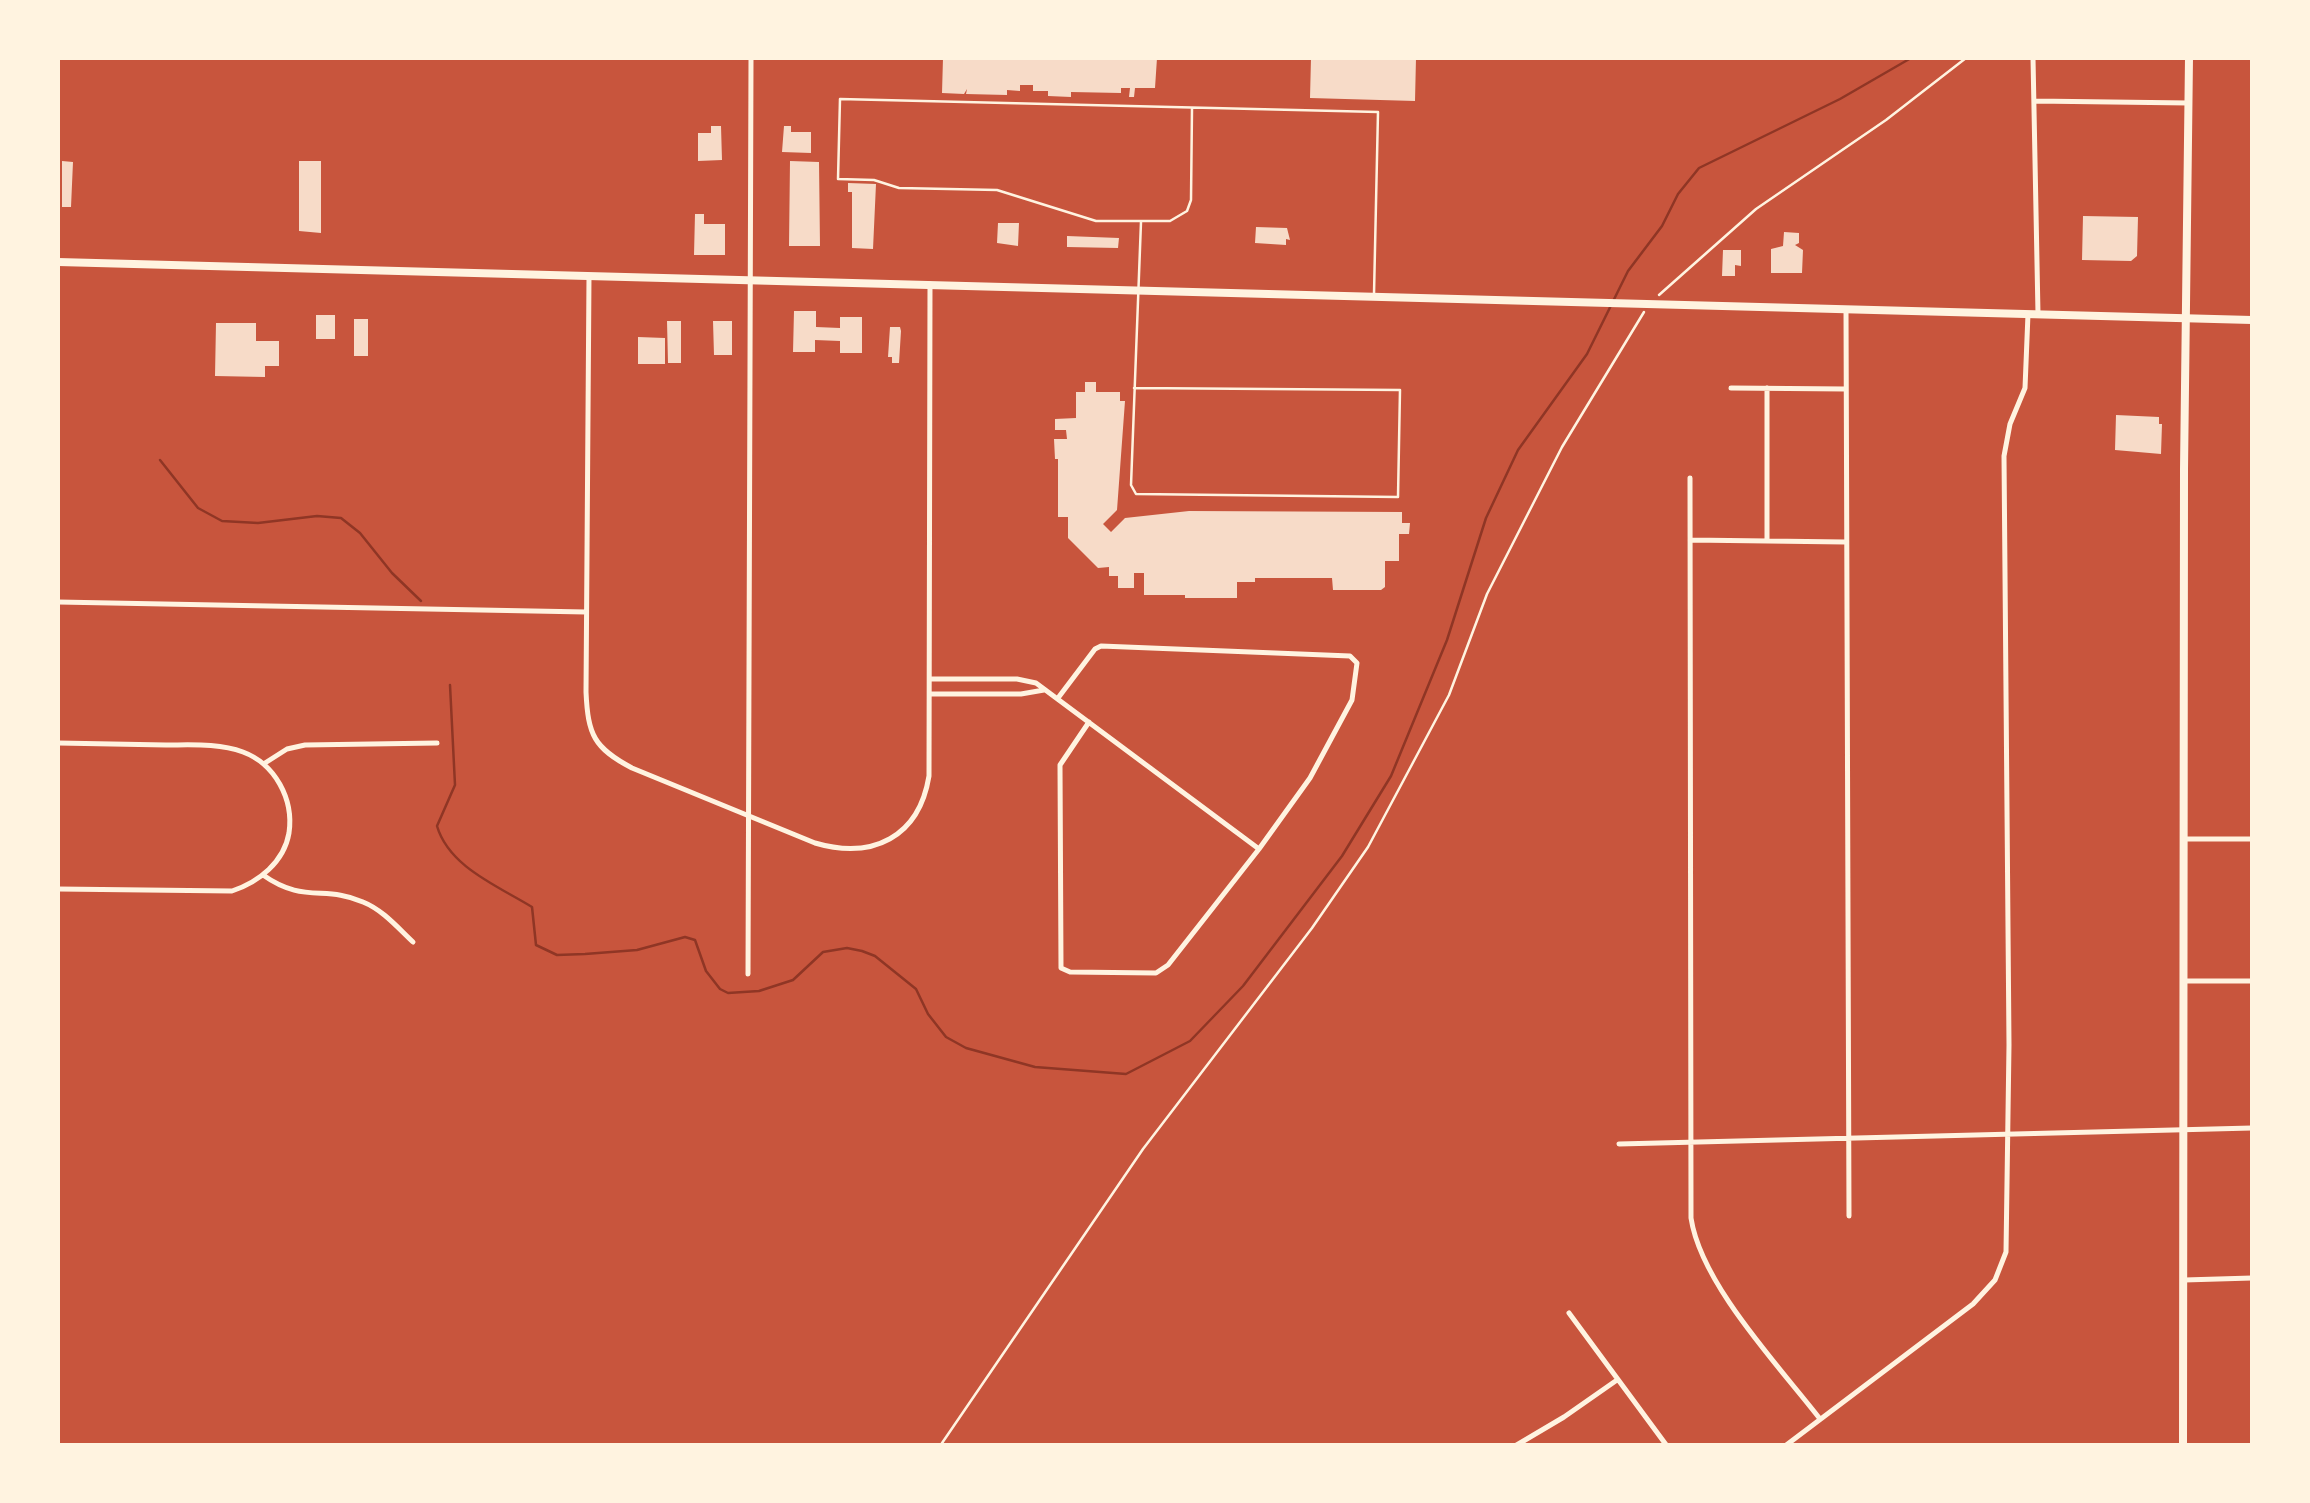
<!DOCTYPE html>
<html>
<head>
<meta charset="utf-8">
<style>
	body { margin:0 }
	#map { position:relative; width:2310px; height:1503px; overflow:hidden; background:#c8553d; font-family:"Varela Round",sans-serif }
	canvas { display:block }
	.frame { position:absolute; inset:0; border:60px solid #fff3e0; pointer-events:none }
</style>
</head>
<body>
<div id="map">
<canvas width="2310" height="1503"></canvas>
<div class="frame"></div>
</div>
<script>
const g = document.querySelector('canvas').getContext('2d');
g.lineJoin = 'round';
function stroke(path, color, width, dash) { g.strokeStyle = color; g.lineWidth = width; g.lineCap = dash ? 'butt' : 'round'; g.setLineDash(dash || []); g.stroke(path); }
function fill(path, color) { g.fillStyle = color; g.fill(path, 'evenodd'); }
stroke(new Path2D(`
	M160,460L198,508L222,521L258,523L317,516L341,518L360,533L392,573L421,601
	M450,685L455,785L437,826C449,867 498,886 532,907L536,945L557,955L585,954L637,950L685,937L695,940L706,971L720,989L728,993L759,991L793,980L823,952L847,948L862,951L875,956L916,989L928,1014L946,1037L966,1048L1035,1067L1126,1074L1190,1041L1243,986L1342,856L1391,776L1447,640L1486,518L1518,450L1587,354L1628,271L1662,226L1678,194L1699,168L1840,99L1911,58`), '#8f3625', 2.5);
fill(new Path2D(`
	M943,58H1157L1155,88H1135L1134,97H1129L1130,88H1121V93L1071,92V97L1048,96V91H1033V85H1020V91L1007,90V95L966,94L967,89L964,94L942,93Z
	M1311,58H1416L1415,101L1310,98Z
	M711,126H721L722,160L698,161V133H711Z
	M784,126H791V132H811V153L782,152Z
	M62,161L73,162L71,207H62Z
	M299,161H321V233L299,231Z
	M790,161L819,162L820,246H789Z
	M848,183L876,184L873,249L852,248V192H848Z
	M695,214H704V224H725V255H694Z
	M2083,216L2138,217L2137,256L2131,261L2082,260Z
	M998,223H1019L1018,246L997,243Z
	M1256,227L1287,228L1290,240L1286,239V245L1255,243Z
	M1784,232L1799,233V243L1795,245L1803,250L1802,273H1771V249L1783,246Z
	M1067,236L1119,238L1118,248L1067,247Z
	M1723,250H1741V266L1735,265V276H1722Z
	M794,311H816V327L840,328V317H862V353H840V341L815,340V352H793Z
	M316,315H335V339H316Z
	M354,319H368V356H354Z
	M667,321H681V363H668Z
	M713,321H732V355H714Z
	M216,323H256V341H279V366H265V377L215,376Z
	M890,327H900L901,331L899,363H892V357H888Z
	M638,337L665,338V364H638Z
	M1085,382H1096V392H1120V401H1125L1117,510L1103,524L1111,532L1125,518L1189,511L1402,512V523H1410L1409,534H1399V561H1385V587L1381,590H1333L1332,578H1255V582H1237V598H1185V595H1144V573H1134V588H1118V576H1109V567L1098,568L1068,538V517H1058V459H1055L1054,439H1067L1066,430H1055V419L1076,418V392H1085Z
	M2116,415L2159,417V424H2162L2161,454L2115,450Z`), '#f7dbc8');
stroke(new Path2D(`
	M1659,295L1756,209L1886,120L1966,58
	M940,1446L1143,1149L1312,928L1368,847L1449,695L1487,594L1562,447L1644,312`), '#fff3e0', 2.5);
stroke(new Path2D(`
	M1192,108L1191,200L1187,211L1170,221H1096L997,190L899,188L874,180L838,179L840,99L1378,112L1374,294
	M1134,388L1400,390L1398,497L1136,494L1131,485L1141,222`), '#fff3e0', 2.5);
stroke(new Path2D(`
	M2033,58L2038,314
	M2034,101L2189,103
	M589,276L586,692C588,735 594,748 632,768L815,843C873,860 919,837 929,776L930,284
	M1846,309L1849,1216
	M1731,388L1845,389
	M1690,478L1691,1218C1701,1284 1779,1366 1820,1419
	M1690,540L1845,542
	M1767,540V388
	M58,602L586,612
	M930,679H1017L1036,683L1259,849
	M930,694H1021L1044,690
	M1058,698L1095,649L1101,646L1350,656L1357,663L1352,700L1310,778L1259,849L1168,965L1156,973L1070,972L1061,968L1060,765L1089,722
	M58,743C94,744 130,744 166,745C191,745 219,743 243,752C275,764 294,799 289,833C284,862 259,882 232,891L58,889
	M265,763L287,749L305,745L437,743
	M2184,839H2252
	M263,875C304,904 325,885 363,902C383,910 398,928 413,942
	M748,974L751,58
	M2185,981H2252
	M1619,1144L2252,1128
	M2184,1280L2252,1278
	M1569,1313L1667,1446
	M1515,1446L1564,1417L1617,1380
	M1785,1446L1973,1304L1995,1280L2006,1252L2009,1045L2004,456L2010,424L2025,388L2028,314`), '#fff3e0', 5);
stroke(new Path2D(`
	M2183,1446L2184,469L2189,58`), '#fff3e0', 8);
stroke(new Path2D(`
	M58,262L2252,320`), '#fff3e0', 8);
</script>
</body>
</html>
